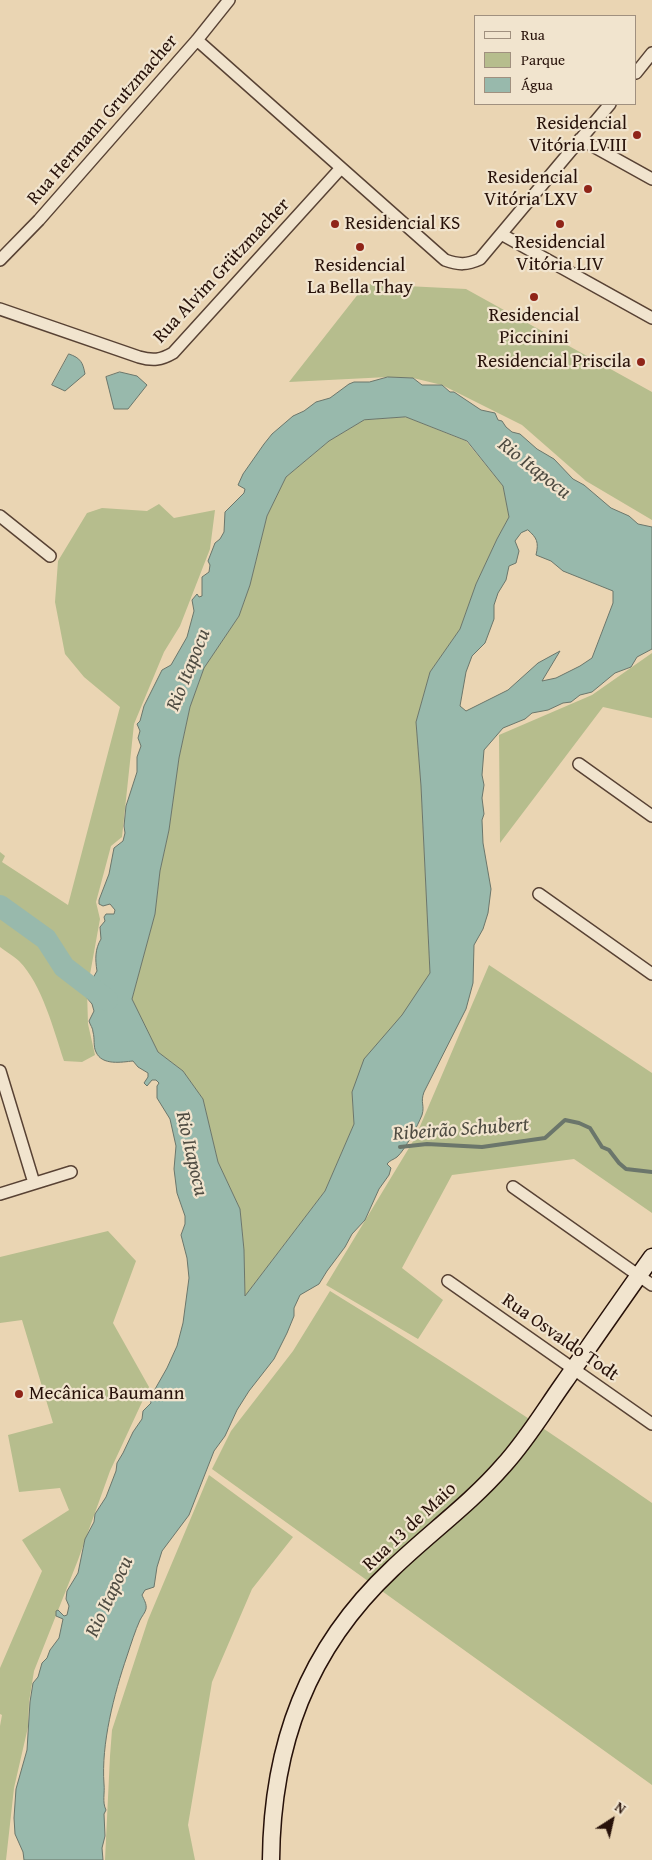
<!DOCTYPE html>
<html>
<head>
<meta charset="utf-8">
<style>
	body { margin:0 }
	#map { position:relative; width:652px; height:1860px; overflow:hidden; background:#ead5b3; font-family:"Gentium Book Plus",serif }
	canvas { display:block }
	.legend { position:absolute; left:474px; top:15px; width:162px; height:90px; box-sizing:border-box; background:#f1e4ce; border:1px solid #a0907f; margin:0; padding:6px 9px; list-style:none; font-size:15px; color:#271109 }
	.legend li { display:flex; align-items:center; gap:10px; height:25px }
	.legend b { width:25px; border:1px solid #a0907f }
	.north { position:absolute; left:587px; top:1795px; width:50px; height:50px; -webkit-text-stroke:4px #f1e4ce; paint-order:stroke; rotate:35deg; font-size:14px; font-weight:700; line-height:20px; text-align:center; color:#271109 }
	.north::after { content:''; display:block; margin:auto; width:18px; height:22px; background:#271109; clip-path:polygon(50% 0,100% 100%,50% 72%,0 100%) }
</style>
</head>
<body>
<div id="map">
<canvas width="652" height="1860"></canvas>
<ul class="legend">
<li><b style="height:6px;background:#f1e4ce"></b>Rua</li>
<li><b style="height:14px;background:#b6bd8d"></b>Parque</li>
<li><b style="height:14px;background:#98b9ac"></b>Água</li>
</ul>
<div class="north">N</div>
</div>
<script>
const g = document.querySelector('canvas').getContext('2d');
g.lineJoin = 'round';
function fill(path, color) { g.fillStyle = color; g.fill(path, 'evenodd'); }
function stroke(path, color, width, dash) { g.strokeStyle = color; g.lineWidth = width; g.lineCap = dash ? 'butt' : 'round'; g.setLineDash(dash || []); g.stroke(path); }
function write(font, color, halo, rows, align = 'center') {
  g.font = font + ' "Gentium Book Plus",serif'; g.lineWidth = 4.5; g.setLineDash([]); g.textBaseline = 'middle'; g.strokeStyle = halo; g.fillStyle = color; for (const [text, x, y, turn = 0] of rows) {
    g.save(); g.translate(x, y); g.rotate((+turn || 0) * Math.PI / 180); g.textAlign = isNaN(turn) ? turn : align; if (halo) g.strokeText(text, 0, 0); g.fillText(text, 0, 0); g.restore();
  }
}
fill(new Path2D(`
	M366,284L466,289L652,392V520L586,481L522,425L442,385L413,378L388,377L289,382Z
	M406,417L466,441L503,486L509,517L497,539L476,584L460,629L430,672L416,722L421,786L430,973L352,1092L354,1124L325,1191L245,1296L244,1250L240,1209L218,1162L203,1099L183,1071L158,1052L132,999L155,914L160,871L169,830L179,758L190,707L204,668L239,616L250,585L267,516L286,477L329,441L364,420Z
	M159,504L174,518L215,510L210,549L180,626L164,652L134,724L122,837L111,846L96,902L100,919L87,991L88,1024L95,1055L82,1062L64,1061C54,1031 42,984 19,961C14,956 6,952 0,947V852L5,856L2,862L68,905L120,707L84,677L65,654L55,602L58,561L87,513L102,508L147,511Z
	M652,653V718L603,707L500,843L499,735L592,695Z
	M489,965L652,1073V1213L574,1159L452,1175L402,1268L443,1300L418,1339L326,1285L415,1138Z
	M108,1231L136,1261L113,1323L149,1387L110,1471L78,1560L34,1671L29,1702L28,1727L14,1788L6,1860H0V1726L2,1715L0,1714V1668L42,1571L22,1540L69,1510L60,1488L19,1492L8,1435L53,1423L22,1320L0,1323V1257Z
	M330,1291C439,1358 546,1429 652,1503V1785L212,1469L231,1431L293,1351Z
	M209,1475L293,1537L252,1589L212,1682L188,1825L195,1860H105L110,1756L112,1730L148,1620Z`), '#b6bd8d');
const water = new Path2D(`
	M69,354C81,358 83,363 85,374L65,391L52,385Z
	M120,372L137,376L147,385L128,409H114L106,377Z
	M388,377L413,378L422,385H442L450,392H454L481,410L495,413L498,420L502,421L506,427L512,432L520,434L537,449L554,459L573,479L584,485L611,508L629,516L638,524L652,527V649L637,657L631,667L615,673L592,692L580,695L571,702L563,703L548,710L532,713L525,719L503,728L484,750L482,775L484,785L482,798L484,814L482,820L483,843L491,889L488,913L483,929L474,945L473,983L466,1009L424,1092C420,1103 425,1105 422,1115C418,1125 405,1150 397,1157C393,1160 390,1160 387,1164L391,1168L389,1175L379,1189L365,1220L352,1234L345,1247L327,1271L319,1284L300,1295L294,1308V1316L287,1333L274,1359L249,1391L237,1410L225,1436L214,1451L189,1515L162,1551L157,1567L154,1587L145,1590L142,1595C144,1600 147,1604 146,1609C145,1613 142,1616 140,1620C135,1631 131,1644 127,1656C114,1694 101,1744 104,1784C105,1793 102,1802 106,1810L104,1814L105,1836L102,1848L103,1860H24L23,1852L15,1834L14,1818L16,1789L27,1750L30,1702L33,1683L38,1677L42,1663L47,1658L50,1650L59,1638L63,1619L56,1616V1611L58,1610L64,1616L67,1615L69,1606L66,1599L67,1591L78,1573L85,1539L94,1522L95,1514L106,1497L116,1471L117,1463L123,1453L133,1432L142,1419L143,1411L151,1403L150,1398L167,1368L177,1346L183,1323L189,1278L187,1258L181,1235L185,1224V1216L177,1193L174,1169L176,1146L170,1119L157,1098V1086L159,1083L156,1080H152L147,1086L144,1083L148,1077V1073L138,1067L133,1061C122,1062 102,1066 96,1052C93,1046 95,1039 93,1032C93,1028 90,1025 89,1021L94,1011L92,1004L87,998L90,983L97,971C95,959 95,949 101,939L100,927L105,921L104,917L106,914H114L115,910L110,904L103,906L99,904V900L109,874L114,848L123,841L125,833L124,826L126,806L137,772V757L141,746L138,738L140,731L137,724L140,721L144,706L162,670L171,665L187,637L194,611L192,600L197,594L199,597L202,596V577L209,572L210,565L208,561L215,543L220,539L224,532L225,512L244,493L245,489L238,485L243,474L264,444L272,434L293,416L304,411L316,402L330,398L349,384L354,382H369ZM406,417L467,441L503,486L509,517L497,539L476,584L460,629L430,672L416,722L421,786L430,973L402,1015L364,1059L352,1092L354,1124L325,1191L245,1296L244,1250L240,1209L218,1162L203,1099L183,1071L158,1052L132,999L155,914L160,871L169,830L179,758L190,707L204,668L239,616L250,585L267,516L286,477L329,441L364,420ZM528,530C537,538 539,542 536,555L551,561L563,571L613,591V603L592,658L580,666L556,678L542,681L560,651L538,663L508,690L466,711L460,706L466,672L472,656L485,643L494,619V605L498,593L506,580L509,566L516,563L519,551L515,541L521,533Z`);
fill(water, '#98b9ac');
stroke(water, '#6b766b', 1);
stroke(new Path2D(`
	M400,1147L427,1144L482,1147L545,1138L565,1120L579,1123L590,1128L602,1147L609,1150L619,1163L626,1169L652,1172`), '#6b766b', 4);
stroke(new Path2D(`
	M0,906L46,939L64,967L107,1000`), '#98b9ac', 22);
const minor = new Path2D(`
	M197,40L445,260C459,265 467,265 480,259L610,104
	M636,73L652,53
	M580,139L652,179
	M501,234L652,318
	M0,260L39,220L197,40L229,0
	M0,309L139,357C153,361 161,360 173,353L341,168
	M0,516L50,556
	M579,764L652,816
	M539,894L652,974
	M0,1071L34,1183
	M513,1187L652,1285
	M0,1194L71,1172
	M448,1281L652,1424`);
const secondary = new Path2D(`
	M271,1860C272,1745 307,1649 392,1569C428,1534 470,1504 503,1466C526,1441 544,1411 563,1384C593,1341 622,1299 652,1257`);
stroke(minor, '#584234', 14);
stroke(secondary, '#271109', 19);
stroke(minor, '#f1e4ce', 11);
stroke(secondary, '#f1e4ce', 16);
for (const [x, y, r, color] of [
	[637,135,5,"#8f2418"],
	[588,189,5,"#8f2418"],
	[335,224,5,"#8f2418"],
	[560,224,5,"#8f2418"],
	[360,247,5,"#8f2418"],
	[534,297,5,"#8f2418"],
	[641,362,5,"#8f2418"],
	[19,1394,5,"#8f2418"]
]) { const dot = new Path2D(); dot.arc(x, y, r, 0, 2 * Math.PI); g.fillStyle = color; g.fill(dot); stroke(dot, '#f1e4ce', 2); }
write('19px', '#271109', '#f1e4ce', [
	["Rua Hermann Grutzmacher",103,120,-49],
	["Rua Alvim Grützmacher",222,271,-47],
	["Rua Osvaldo Todt",560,1338,35],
	["Rua 13 de Maio",410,1527,-43]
]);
write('19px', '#271109', '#f1e4ce', [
	["Residencial",627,124],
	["Vitória LVIII",627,146],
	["Residencial",578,178],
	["Vitória LXV",578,200],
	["Residencial KS",345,224,"left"],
	["Residencial",560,243,"center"],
	["Vitória LIV",560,265,"center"],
	["Residencial",360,266,"center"],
	["La Bella Thay",360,288,"center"],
	["Residencial",534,316,"center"],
	["Piccinini",534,338,"center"],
	["Residencial Priscila",631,362],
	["Mecânica Baumann",29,1394,"left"]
], 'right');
write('italic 20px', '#4f4c42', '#f1e4ce', [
	["Rio Itapocu",534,469,38],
	["Rio Itapocu",189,670,-68],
	["Ribeirão Schubert",461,1130,-4],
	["Rio Itapocu",191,1154,77],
	["Rio Itapocu",110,1597,-65]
]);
</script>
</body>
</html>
